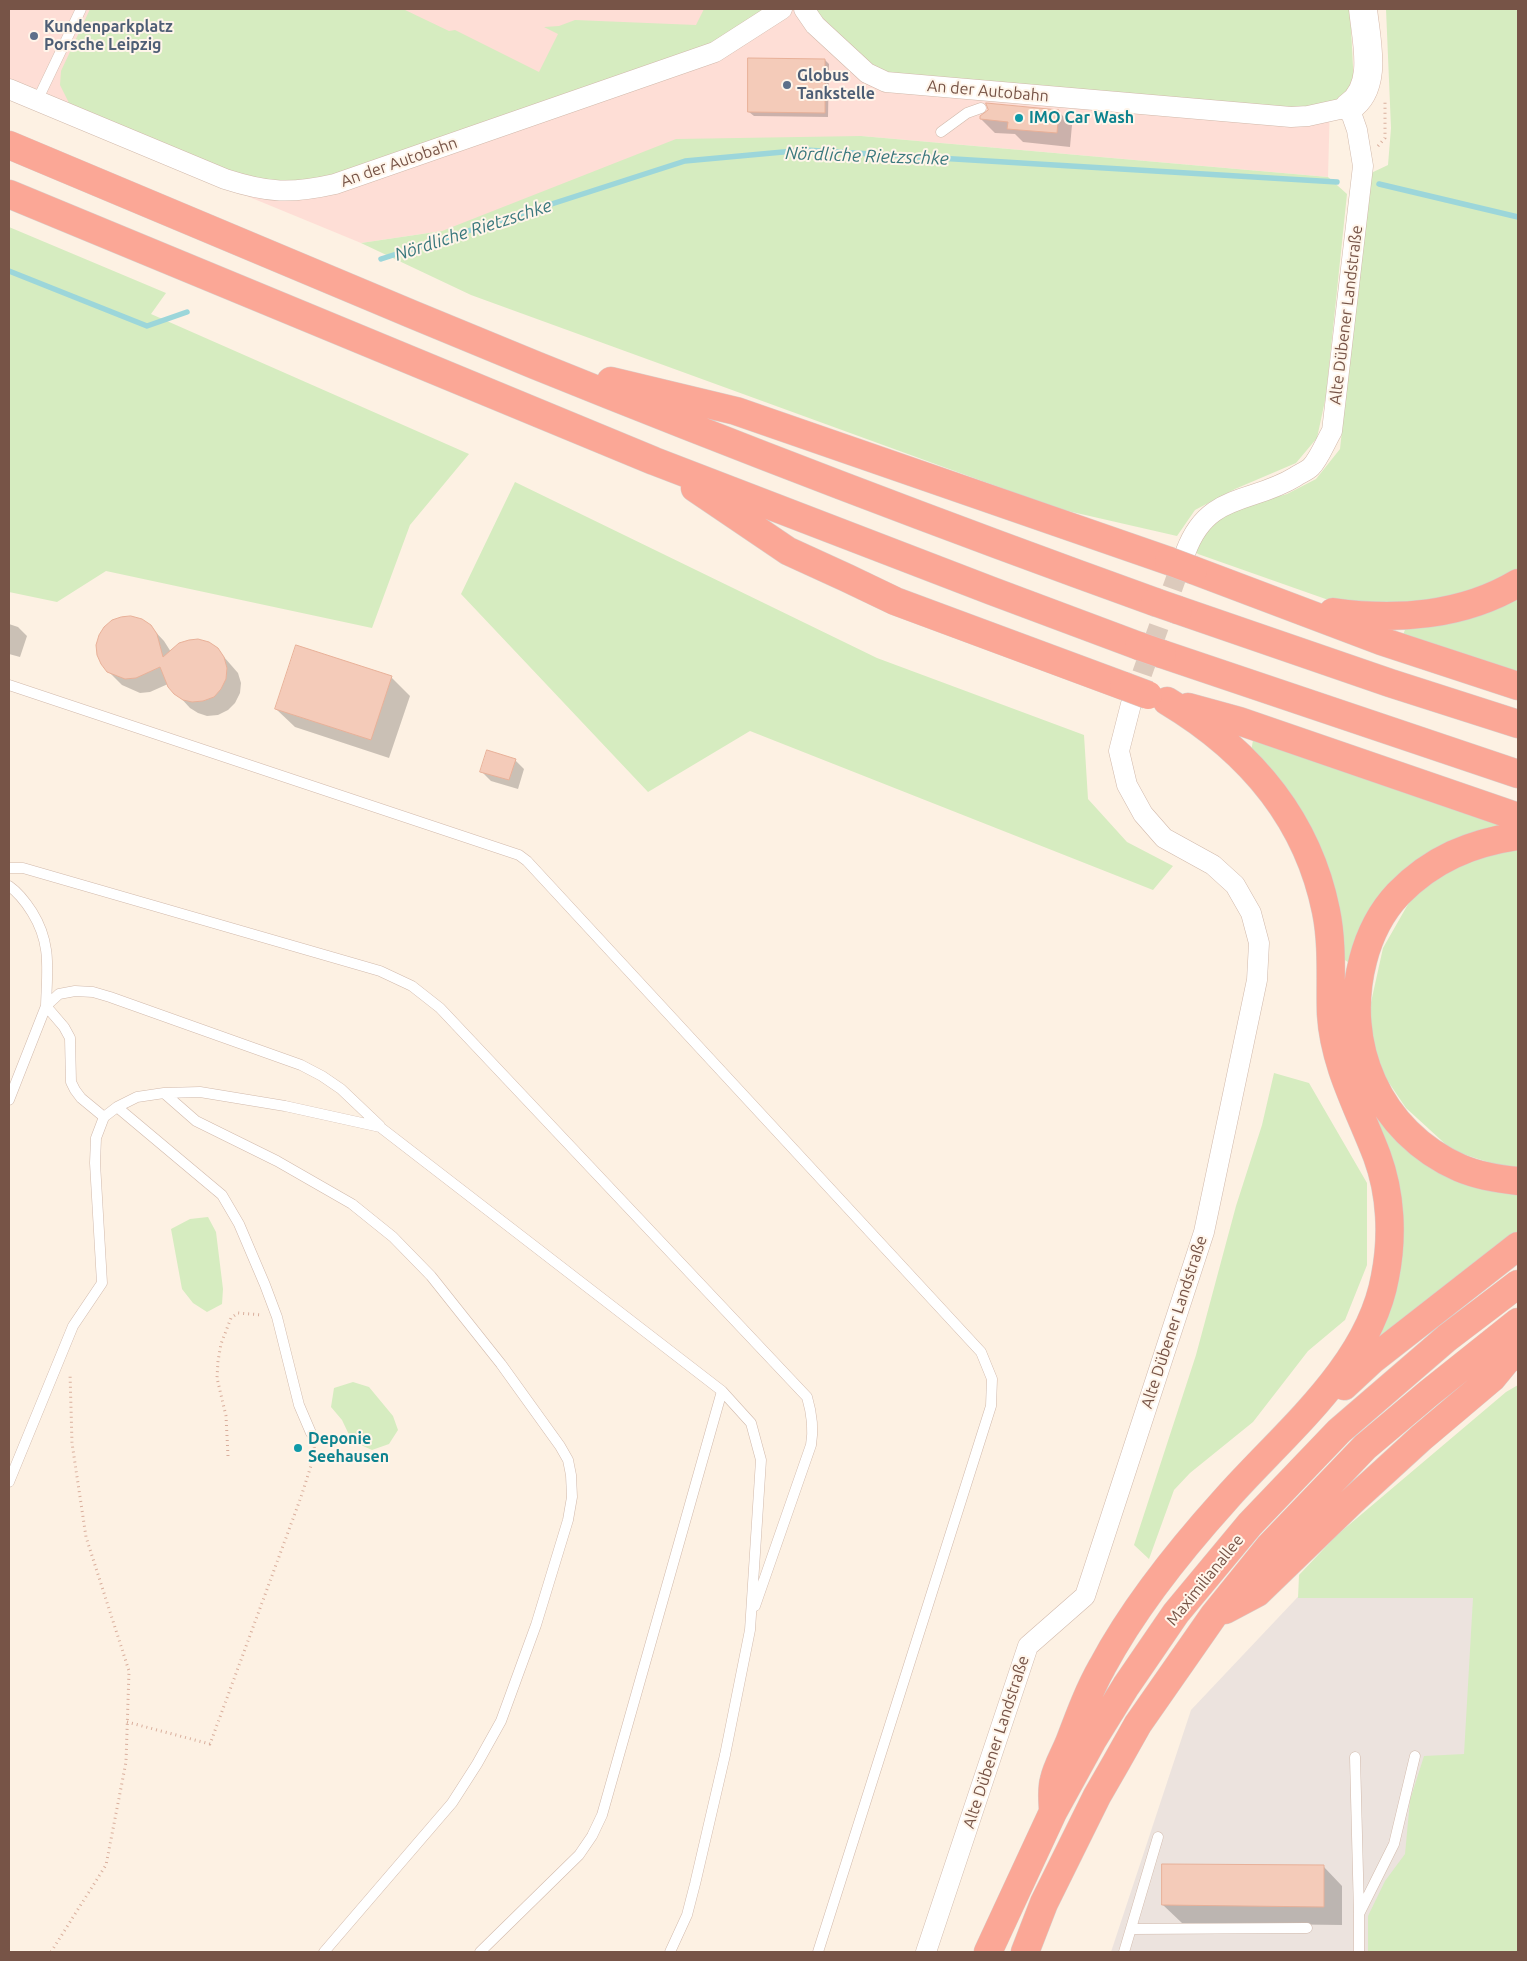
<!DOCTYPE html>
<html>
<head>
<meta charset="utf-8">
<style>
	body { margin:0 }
	#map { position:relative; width:1527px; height:1961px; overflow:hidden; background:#fdf1e3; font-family:Ubuntu,sans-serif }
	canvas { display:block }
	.frame { position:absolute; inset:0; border:10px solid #775447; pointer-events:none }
</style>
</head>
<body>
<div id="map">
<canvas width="1527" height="1961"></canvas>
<div class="frame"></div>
</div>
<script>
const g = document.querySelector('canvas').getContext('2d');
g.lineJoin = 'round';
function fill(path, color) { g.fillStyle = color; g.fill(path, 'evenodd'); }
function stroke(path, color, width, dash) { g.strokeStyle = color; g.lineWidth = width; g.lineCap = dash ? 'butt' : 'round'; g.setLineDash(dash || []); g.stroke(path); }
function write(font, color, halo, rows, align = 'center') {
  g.font = font + ' Ubuntu,sans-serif'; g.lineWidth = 4; g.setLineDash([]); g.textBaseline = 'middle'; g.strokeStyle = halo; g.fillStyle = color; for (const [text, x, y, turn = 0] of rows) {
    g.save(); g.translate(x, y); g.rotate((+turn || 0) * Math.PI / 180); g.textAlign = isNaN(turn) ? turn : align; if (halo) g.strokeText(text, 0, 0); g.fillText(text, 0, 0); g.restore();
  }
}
fill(new Path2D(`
	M9,9H1325L1330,103L1328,177L861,136L442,231L361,243L9,98Z`), '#feded6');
fill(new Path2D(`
	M1518,1562V1952H1111L1191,1710L1328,1565Z`), '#ece3de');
fill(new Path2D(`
	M90,9H403L449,31L455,30L539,72L558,34L544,27L559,26L575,20L696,25L704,9H764L709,45L331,176L292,182L241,176L69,103L60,85L61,71Z
	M816,9H1350L1354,86L1337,100L1311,107L1292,108L890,74L863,59L818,13Z
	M1386,9H1518V570L1490,590L1427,605L1337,603L1198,554L1195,551L1212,524L1237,508L1287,494L1316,479L1340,449L1369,174L1388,165L1391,128Z
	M861,136L1328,177L1347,194L1326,396L1317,438L1296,463L1235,489L1195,510L1177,536L1059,509L471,295L361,243L442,231L676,139Z
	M9,227L166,293L151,314L469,454L410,525L372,628L106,571L57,602L9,592Z
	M515,482L877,658L1084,735L1088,799L1127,842L1173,866L1153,890L750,731L648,792L461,594Z
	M1518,597V674L1403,635L1406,627Z
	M1253,740L1494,817L1503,827L1440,847L1352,965L1342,958L1323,859L1297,803L1251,752Z
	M1518,848V1169H1510L1453,1151L1406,1108L1379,1068L1368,1016L1383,948L1411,899L1428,884L1462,861Z
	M1274,1073L1309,1083L1367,1183V1265L1345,1320L1308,1351L1253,1422L1190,1473L1174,1490L1149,1559L1134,1545L1196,1355L1236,1206L1262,1125Z
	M1374,1118H1380L1518,1192V1232L1378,1339L1397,1284L1403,1230Z
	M208,1217L216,1232L223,1289L222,1304L207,1312L193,1303L182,1289L171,1229L190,1219Z
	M353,1382L369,1387L393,1416L398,1430L389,1444L372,1450L352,1441L342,1420L331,1407L334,1388Z
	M1518,1385V1952H1368V1916L1385,1881L1405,1854L1410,1800L1424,1756L1464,1754L1473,1598H1298L1299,1575L1337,1535L1506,1392Z`), '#d6ecc0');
fill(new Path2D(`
	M825,60L829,64L828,117L754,116L749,112Z
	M1058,111L1072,125L1070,147L1023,142L1015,134L995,133L981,119Z
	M9,624L18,627L27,636L20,657L9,654Z
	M150,626L164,641L171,652L217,649L238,673L241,683L240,693L235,703L228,710L218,715L207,716L198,713L190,708L168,684L150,692L140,693L122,685L108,671Z
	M391,677L410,696L389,758L295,727L276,709Z
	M515,760L524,769L518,789L491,781L482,772Z
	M1324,1867L1342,1886V1925L1182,1923L1163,1905Z`), '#0003');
stroke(new Path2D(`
	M1379,184L1518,217
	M381,259L685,161L805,150L1337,182
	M9,271L147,326L187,312`), '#9cd6da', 5.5);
const building = new Path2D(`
	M748,58L825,59V113L748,112Z
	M986,103L1059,110L1057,133L1007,129L1008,122L980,119V116L988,110Z
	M131,616L142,619L151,625L157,634L163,657L179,643L189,640L198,639L209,642L218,648L224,657L227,668L226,679L221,689L214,697L203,701L192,702L183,700L174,694L168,687L160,667L136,678L125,679L107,672L101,664L97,655L96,645L99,635L104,627L112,620L121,617Z
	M296,645L392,676L371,740L275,709Z
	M487,750L516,759L509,780L480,772Z
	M1162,1864L1324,1865V1907L1162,1905Z`);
fill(building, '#f4cbb9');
stroke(building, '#e8b098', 1);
stroke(new Path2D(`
	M1132,702L1185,553`), '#dccabc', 20, [20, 10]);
const lane = new Path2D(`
	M37,101L81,9
	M941,132L967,113L981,108
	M9,685L519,855L527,861L981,1352L992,1379L991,1406L818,1952
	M9,868H23L380,971L412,986L440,1008L807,1397C812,1414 814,1428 811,1445L755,1606
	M9,886C19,893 25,901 32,912C52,944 47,970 46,1006L64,1027L70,1038L71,1082L75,1090L81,1098L104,1117
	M164,1093L196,1121L277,1161L352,1204L393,1237L431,1276L501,1364L560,1446L568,1460L571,1475L572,1497L568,1520L536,1625L501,1721L477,1764L452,1803L324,1952
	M9,1100L46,1006L59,994L75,991L93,992L110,997L301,1065L322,1076L341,1089L380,1126
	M117,1107L222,1195L239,1224L265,1285L277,1317L299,1405L311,1433
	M9,1482L73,1326L102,1283L95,1163L96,1138L104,1117L117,1107L137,1097L164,1093L200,1092L285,1106L380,1127L722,1391L751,1423L761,1460L750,1630L725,1755L695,1884L687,1915L670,1952
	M1355,1757L1359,1913
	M1131,1929L1307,1928
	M480,1952L579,1855L592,1836L602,1815L722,1391
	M1124,1952L1158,1837
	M1359,1952V1914L1394,1844L1415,1756`);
const street = new Path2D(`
	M804,9L815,25L867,73L886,82L1291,117L1308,116L1349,107L1357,130L1363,166L1332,431C1326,441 1319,459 1311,467C1307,471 1299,474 1295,477C1251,504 1208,492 1186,551
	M9,89L225,179C268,193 291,194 335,184L715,52L782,9
	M926,1952L1028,1646L1085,1596L1204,1232L1257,980L1259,943L1251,913L1235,885L1213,865L1164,838L1143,814L1127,785L1119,751L1131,704`);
const secondary = new Path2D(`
	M1349,107C1379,87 1366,40 1363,9`);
const highway = new Path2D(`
	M9,145C184,218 359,293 535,365C740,448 947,527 1155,602
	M9,194L654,461L992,591L1139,646
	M611,381L736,411L1169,561
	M695,488L788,551L847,578L895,601L1124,686
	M1193,570L1381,641L1518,686
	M1178,610L1390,683L1518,724
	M1333,612C1396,621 1463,616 1518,583
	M1162,654L1518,774
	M1188,707L1239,721L1518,817
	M1518,836C1471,843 1432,859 1398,894C1381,912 1369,937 1363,960C1341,1044 1378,1132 1460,1168C1479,1176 1498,1179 1518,1181
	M1344,1386L1372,1360L1518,1246
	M1225,1610L1257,1593L1351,1502L1421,1438L1492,1378L1506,1361L1518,1352
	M1053,1812C1053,1802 1051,1790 1054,1780C1057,1766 1066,1752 1071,1738C1080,1714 1089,1690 1102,1667C1134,1607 1179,1551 1225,1500C1282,1435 1369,1367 1385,1277C1393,1237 1391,1194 1377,1156C1359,1109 1334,1065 1331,1014C1330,980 1333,945 1326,911C1307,817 1247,749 1167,701
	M988,1952L1053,1812L1092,1741L1126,1686L1176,1613L1250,1524L1339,1431L1447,1338L1518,1284
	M1025,1952L1044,1903L1097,1796L1116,1763L1138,1724L1214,1615L1269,1547L1365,1447L1429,1393L1518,1322`);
stroke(lane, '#d1b9ab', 11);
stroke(street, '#d1b9ab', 21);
stroke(secondary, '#d5b8a8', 29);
stroke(highway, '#d9cfcb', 29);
stroke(new Path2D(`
	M1378,146L1385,138V99
	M228,1456L226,1416L217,1378L218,1361L221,1344L231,1318L238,1313L262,1315
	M127,1722L210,1744L301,1497L315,1453L314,1446
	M51,1952L106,1865L126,1762L129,1671L86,1537L72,1443L70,1373`), '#d9ae9c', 3, [1, 4]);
stroke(lane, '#fff', 10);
stroke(street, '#fff', 20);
stroke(secondary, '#fff', 28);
stroke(highway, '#fba796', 28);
const highwayBridge = new Path2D(`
	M1169,561L1193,570
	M1155,602L1178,610
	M1139,646L1162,654
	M1124,686L1148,695`);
stroke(highwayBridge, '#d9cfcb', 29, []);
stroke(highwayBridge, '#fba796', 28);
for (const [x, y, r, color] of [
	[34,36,5,"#5c6f8a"],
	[787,85,5,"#5c6f8a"],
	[1019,118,5,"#0f9aa8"],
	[298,1448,5,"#0f9aa8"]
]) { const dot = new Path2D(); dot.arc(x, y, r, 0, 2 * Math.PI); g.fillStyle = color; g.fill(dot); stroke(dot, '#fff5ea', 2); }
write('bold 16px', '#4e5e75', '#fff5ea', [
	["Kundenparkplatz",44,27],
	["Porsche Leipzig",44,45],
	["Globus",797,76],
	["Tankstelle",797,94]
], 'left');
write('16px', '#775447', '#fff5ea', [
	["An der Autobahn",988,91,5],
	["An der Autobahn",399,162,-19],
	["Alte Dübener Landstraße",1346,315,-83],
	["Alte Dübener Landstraße",1174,1322,-72],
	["Maximilianallee",1205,1580,-51],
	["Alte Dübener Landstraße",996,1742,-72]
]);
write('bold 16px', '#0d838f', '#fff5ea', [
	["IMO Car Wash",1029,118],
	["Deponie",308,1439],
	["Seehausen",308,1457]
], 'left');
write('italic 18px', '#3a787d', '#fff5ea', [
	["Nördliche Rietzschke",867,156,2],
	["Nördliche Rietzschke",473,230,-18]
]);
</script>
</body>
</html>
